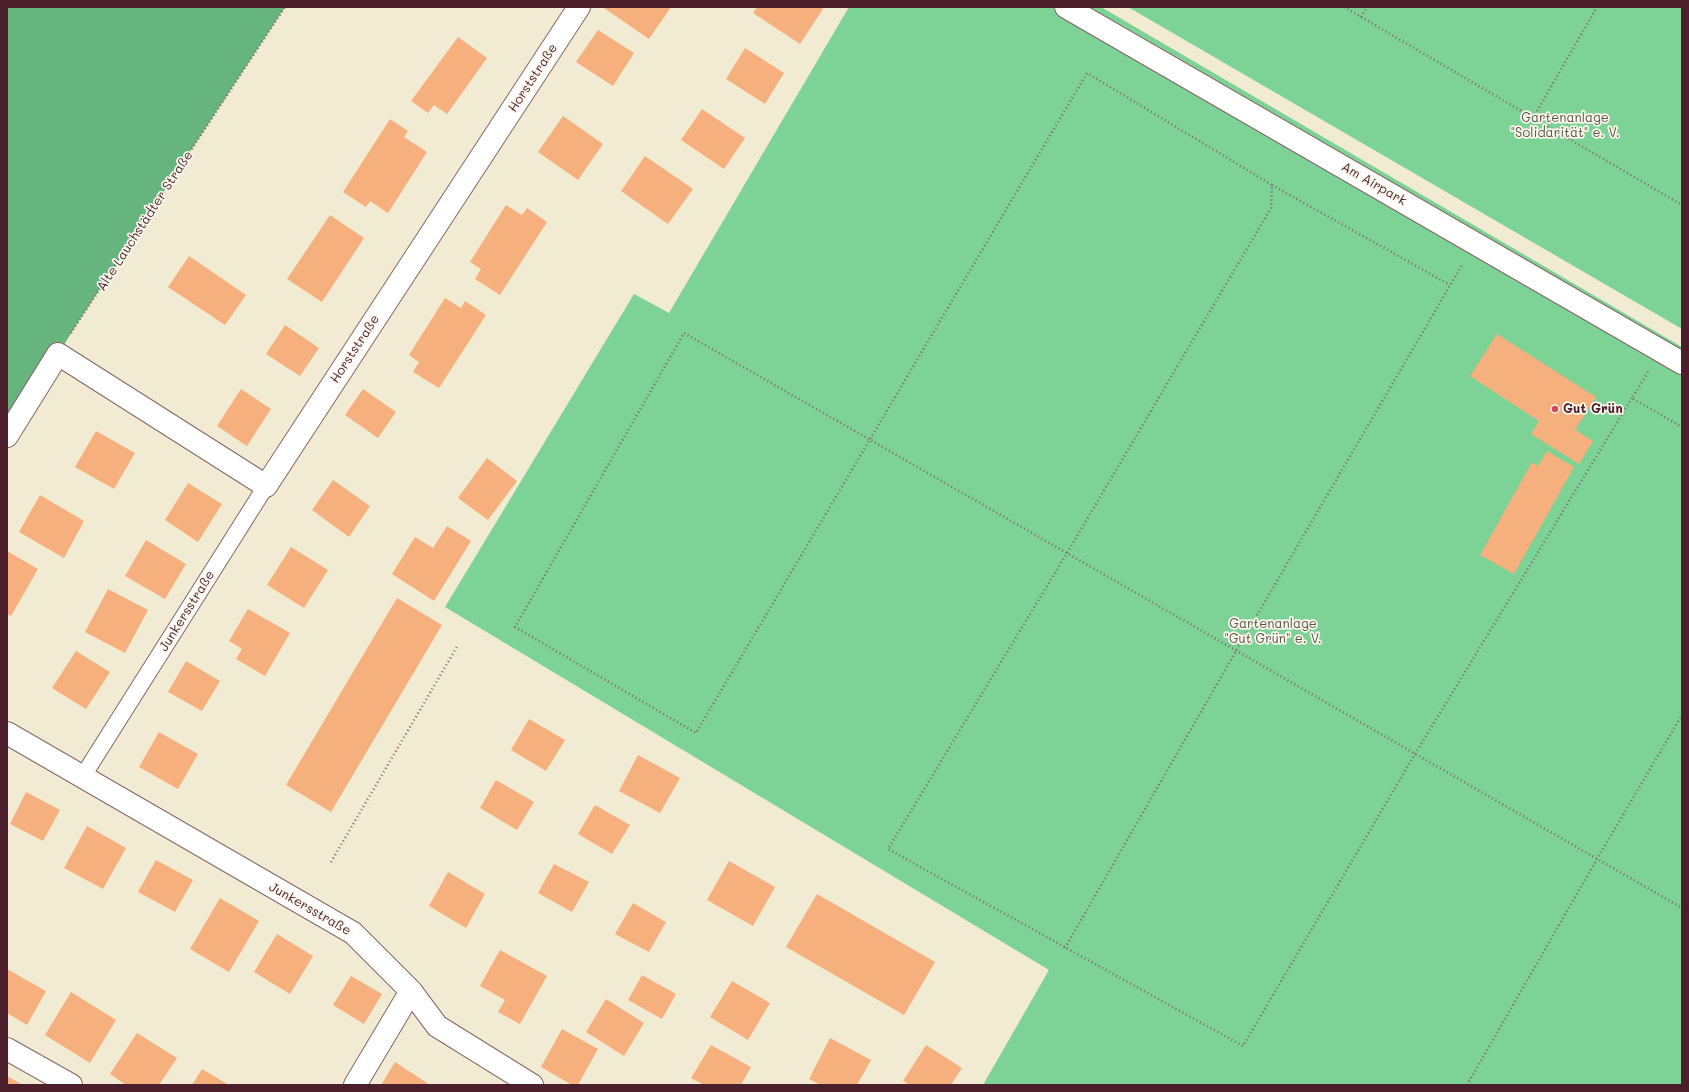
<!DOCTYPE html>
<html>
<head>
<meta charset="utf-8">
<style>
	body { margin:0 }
	#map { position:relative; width:1689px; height:1092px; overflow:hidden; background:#f2ebd3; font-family:Mali,sans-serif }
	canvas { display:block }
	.frame { position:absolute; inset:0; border:8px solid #4a1f2b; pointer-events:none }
</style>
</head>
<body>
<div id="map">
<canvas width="1689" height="1092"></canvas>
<div class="frame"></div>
</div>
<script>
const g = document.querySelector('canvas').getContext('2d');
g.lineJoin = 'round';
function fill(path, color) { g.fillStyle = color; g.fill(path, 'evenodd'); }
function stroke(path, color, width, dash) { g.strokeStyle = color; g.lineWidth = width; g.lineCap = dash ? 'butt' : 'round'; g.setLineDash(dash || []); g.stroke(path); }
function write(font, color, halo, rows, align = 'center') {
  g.font = font + ' Mali,sans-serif'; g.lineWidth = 3.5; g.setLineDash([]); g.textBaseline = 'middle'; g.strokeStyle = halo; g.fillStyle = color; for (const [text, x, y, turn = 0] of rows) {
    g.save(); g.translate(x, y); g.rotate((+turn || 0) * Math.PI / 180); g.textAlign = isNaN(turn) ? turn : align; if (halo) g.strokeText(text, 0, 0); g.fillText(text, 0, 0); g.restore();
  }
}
fill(new Path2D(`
	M849,7H1101L1682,347V1085H983L1049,970L445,607L634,294L669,313Z
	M1128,7H1682V329Z`), '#7dd295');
fill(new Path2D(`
	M7,7H285L75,327L7,436Z`), '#66b47e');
fill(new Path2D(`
	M605,7H671L649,39L604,8Z
	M757,7H821L823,9L800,44L753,13Z
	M598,30L634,53L613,86L576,62Z
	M458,37L487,58L447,114L434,105L428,113L411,101Z
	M745,48L784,73L765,104L726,79Z
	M702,109L745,138L724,169L681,140Z
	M563,116L603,144L578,180L538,152Z
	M390,119L408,131L404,137L427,152L388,213L370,201L366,207L343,192Z
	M645,156L693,189L668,224L621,191Z
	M506,205L522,215L527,208L547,222L500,295L475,279L481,269L470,262Z
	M330,215L364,238L322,302L287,279Z
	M189,256L246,295L225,325L168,287Z
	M445,298L461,308L465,301L486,315L439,388L413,372L419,362L409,355Z
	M285,325L319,348L300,376L266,354Z
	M1497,334L1596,397L1575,430L1593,441L1579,464L1531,434L1539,421L1470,376Z
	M241,389L271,409L247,446L217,426Z
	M363,389L396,412L378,438L345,415Z
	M96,431L135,453L114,489L75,467Z
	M1547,451L1574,467L1514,574L1480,555L1532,462L1538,466Z
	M487,458L517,481L488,520L458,498Z
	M333,480L370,506L349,537L312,510Z
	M188,483L222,504L198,542L165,520Z
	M40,495L84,521L64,558L19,532Z
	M447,526L471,541L434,601L392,574L415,537L433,548Z
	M146,540L186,564L165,599L125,576Z
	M291,547L328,570L304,608L267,585Z
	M7,551L38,569L11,616L7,614Z
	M108,589L148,610L125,653L85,632Z
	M397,598L442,625L331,812L286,785Z
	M248,609L290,633L265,676L236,659L242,649L229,641Z
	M76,651L110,672L86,709L52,688Z
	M186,661L220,681L202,711L168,692Z
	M529,719L565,740L546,771L511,750Z
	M159,732L198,754L178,789L139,767Z
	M638,755L680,778L660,813L619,791Z
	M496,780L534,802L517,830L480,808Z
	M26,792L60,810L43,841L10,824Z
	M595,805L630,825L612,854L578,834Z
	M87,826L126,848L103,889L64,868Z
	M156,860L193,880L175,912L138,892Z
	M729,861L775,887L753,926L707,900Z
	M554,864L589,882L572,912L538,893Z
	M448,872L485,894L466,928L429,906Z
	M817,894L935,962L904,1015L786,947Z
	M220,898L259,921L229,972L190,949Z
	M633,903L666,922L649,952L615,934Z
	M277,934L313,956L290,994L254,972Z
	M500,950L547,976L520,1024L498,1012L505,1000L480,986Z
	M7,969L46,991L27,1025L7,1013Z
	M642,975L676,994L662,1019L628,1000Z
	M351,976L382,994L364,1024L333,1005Z
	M732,981L770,1003L748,1040L710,1017Z
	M71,992L116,1020L90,1063L45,1035Z
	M606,999L644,1023L624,1056L586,1032Z
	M562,1029L598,1049L578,1085H572L541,1067Z
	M137,1033L177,1058L159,1085H126L110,1074Z
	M830,1038L871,1060L857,1085H821L809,1079Z
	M711,1045L751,1067L741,1085H704L691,1078Z
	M926,1045L962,1068L951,1085H910L903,1081Z
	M395,1062L430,1085H381Z
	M202,1069L229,1085H192Z
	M7,1076L23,1085H7Z`), '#f6b07d');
const lane = new Path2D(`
	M83,776L266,486`);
const street = new Path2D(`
	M7,436L58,354L266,486L579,7
	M7,733L353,933L411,991L437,1026L532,1085
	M7,1049L71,1085
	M355,1085L411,991`);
const secondary = new Path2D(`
	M1066,7L1682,363`);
stroke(lane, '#856666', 18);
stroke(street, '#856666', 24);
stroke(secondary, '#856666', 24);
stroke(new Path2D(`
	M1344,7L1682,205
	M1361,17L1367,7
	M1533,118L1597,7
	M1272,185L1450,285
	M71,333L285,7
	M1648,372L1632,398L1682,427
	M1632,398L1415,754L1243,1046L888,849L1067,553L1271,208L1272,185L1087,73L696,733L515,627L684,333C1017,524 1350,716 1682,908
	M331,862L458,645
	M1065,948L1236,651L1462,265
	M1467,1085L1597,859L1682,715`), '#856666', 2.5, [1, 3]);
stroke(lane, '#fff', 16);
stroke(street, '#fff', 22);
stroke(secondary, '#fff', 22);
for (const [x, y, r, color] of [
	[1555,409,4,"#d1495b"]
]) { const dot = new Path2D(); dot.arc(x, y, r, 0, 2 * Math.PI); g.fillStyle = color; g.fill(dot); stroke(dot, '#fbf7ec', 1.5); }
write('13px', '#4a1f2b', '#fbf7ec', [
	["Horststraße",533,78,-57],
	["Am Airpark",1374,184,30],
	["Alte Lauchstädter Straße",145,221,-57],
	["Horststraße",355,349,-57],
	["Junkersstraße",187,611,-58],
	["Junkersstraße",310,909,30]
]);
write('13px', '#59554b', '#fbf7ec', [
	["Gartenanlage",1565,118],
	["\"Solidarität\" e. V.",1565,133],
	["Gartenanlage",1273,624],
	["\"Gut Grün\" e. V.",1273,639]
]);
write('bold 13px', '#4a1f2b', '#fbf7ec', [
	["Gut Grün",1563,409]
], 'left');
</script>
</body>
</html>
